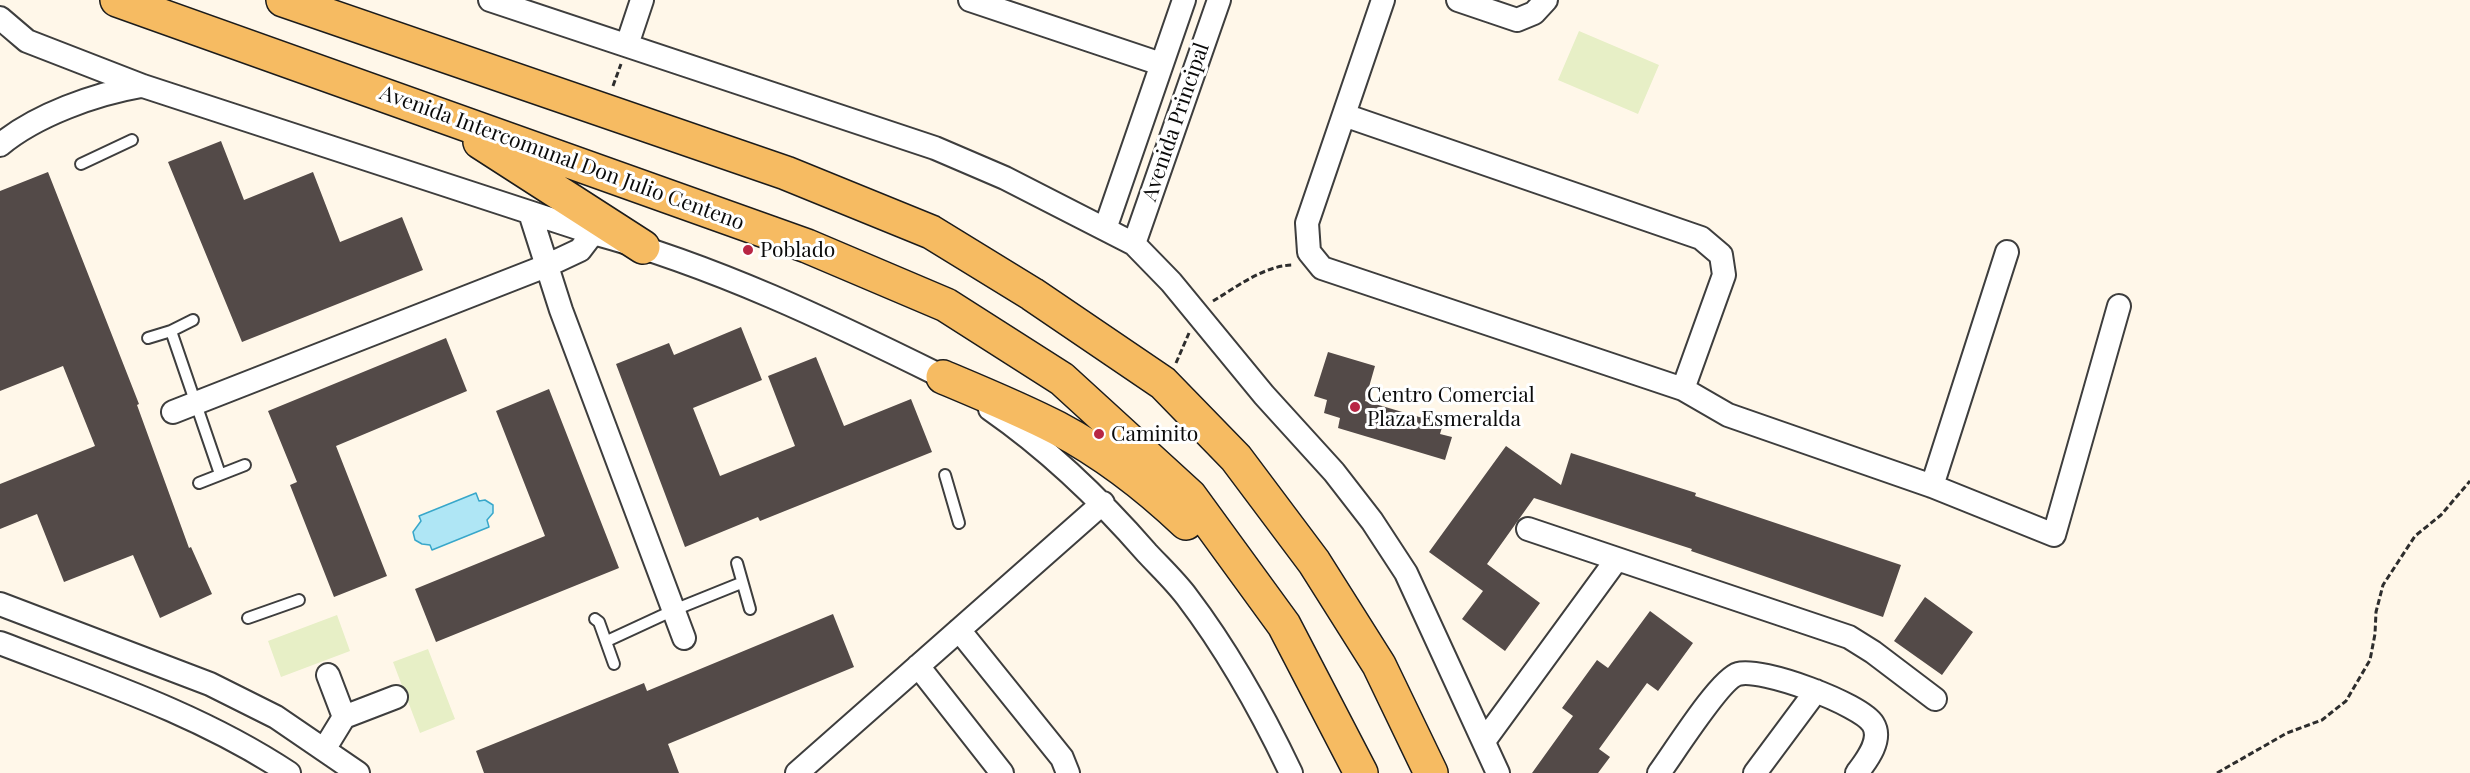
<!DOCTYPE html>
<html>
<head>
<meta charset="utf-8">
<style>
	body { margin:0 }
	canvas { display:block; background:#fff7e9 }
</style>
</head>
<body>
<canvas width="2470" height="773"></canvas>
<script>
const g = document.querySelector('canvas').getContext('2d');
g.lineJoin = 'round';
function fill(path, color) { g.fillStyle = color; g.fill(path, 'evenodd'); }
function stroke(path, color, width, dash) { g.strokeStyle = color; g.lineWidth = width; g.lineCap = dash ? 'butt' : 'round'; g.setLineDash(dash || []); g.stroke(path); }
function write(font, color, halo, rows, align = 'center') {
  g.font = font + ' "Playfair Display",serif'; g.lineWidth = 6; g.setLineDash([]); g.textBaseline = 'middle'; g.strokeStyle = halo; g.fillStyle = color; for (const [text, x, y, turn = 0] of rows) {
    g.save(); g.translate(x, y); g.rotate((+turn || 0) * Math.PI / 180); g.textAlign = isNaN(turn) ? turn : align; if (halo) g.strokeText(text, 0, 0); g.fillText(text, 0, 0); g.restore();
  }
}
fill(new Path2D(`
	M1579,31L1659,65L1638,114L1558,80Z
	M337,615L350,651L281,677L268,641Z
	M428,649L455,719L420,733L393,662Z`), '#e7efc6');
const water = new Path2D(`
	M476,493L479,501L485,500L493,505V513L487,520L489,527L432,550L430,545L422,544L415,540L413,532L421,521L419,516Z`);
fill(water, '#afe6f5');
stroke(water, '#38a7ca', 1.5);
fill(new Path2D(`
	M221,141L244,200L313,172L340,242L402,217L423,270L242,342L168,162Z
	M48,172L139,404L137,405L189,548L191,547L212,594L160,618L133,555L64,582L37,514L0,529V484L95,446L63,366L0,391V191Z
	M741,327L762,380L693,408L720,476L795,446L768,376L816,357L844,426L911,399L932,452L760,521L758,517L685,547L616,364L669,343L674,355Z
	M446,338L467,391L336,446L387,576L334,597L290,485L297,482L268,411Z
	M1328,352L1375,366L1365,401L1443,424L1440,434L1452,437L1445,460L1338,428L1340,418L1324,413L1327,400L1314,396Z
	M549,389L619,568L436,642L415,589L545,536L496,411Z
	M1506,446L1561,485L1571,453L1696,493L1695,496L1901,565L1883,617L1691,551L1692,549L1534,498L1487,564L1540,603L1505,651L1462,619L1483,591L1429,552Z
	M1925,597L1973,632L1942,675L1894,641Z
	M1650,611L1693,643L1658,691L1647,683L1599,749L1610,757L1598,773H1532L1573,716L1562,708L1597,660L1608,668Z
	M833,614L854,667L668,744L679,773H484L476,751L644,683L647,691Z`), '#534a48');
const service = new Path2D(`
	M81,164L132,140
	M171,331L220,474
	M148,338L171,331L193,320
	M945,475L959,523
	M199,483L245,465
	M737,563L750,609
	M248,618L299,600
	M595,619L599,622L614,664
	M607,641L674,610L741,583`);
const minor = new Path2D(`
	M490,0L935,148L1005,178L1134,244L1171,282L1264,395L1334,472L1372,521L1406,573L1498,773
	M970,0L1161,64
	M1383,0L1307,223L1309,252L1322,268L1683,389L1728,415L1932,486L2054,535L2119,306
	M1458,0L1517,20L1534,13L1546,0
	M0,18L27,41L143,86L593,233C715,266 830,321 943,377L955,385
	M627,45L642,0
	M1344,115L1701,238L1721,255L1724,275L1683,389
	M0,145C36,115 95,94 141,86
	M530,213L561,310L684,638
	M1105,229L1184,0
	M1134,244L1219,0
	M990,409C1049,450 1100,499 1147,553C1160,567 1175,581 1187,597C1228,651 1262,712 1291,773
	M173,412L546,266L580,250L593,233
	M1932,486L2007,252
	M1528,529L1849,637L1873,652L1935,699
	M0,604L210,684L276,717L358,773
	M959,630L1062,758L1068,773
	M0,643C99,681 200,714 289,773
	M918,666L1002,773
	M328,675L344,717
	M1484,741L1617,559
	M325,748L344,717L396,697
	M797,773L1103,503
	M1659,773C1673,754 1720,679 1738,674C1761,667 1861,704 1873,724C1883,740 1866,761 1857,773
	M1755,773L1816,691`);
const primary = new Path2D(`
	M117,0L807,246L946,305L1062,379L1190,496L1284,625L1361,773
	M283,0L786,173L931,232L1032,294L1163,383L1236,458L1314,562L1379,665L1431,773
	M480,142L643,247
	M943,377C981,393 1020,409 1057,428C1104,453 1147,486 1186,523`);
stroke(service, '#3e3e3e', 14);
stroke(minor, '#3e3e3e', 26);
stroke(primary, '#1c1c1c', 36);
stroke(new Path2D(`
	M613,86L621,64
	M1213,301C1238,286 1265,265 1294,265
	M1176,363L1189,333
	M2217,773L2287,733L2322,720L2346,701L2370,660L2375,634L2376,612L2383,585L2415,536L2441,515L2470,481`), '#2d2d2d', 3, [6, 3]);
stroke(service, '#fff', 10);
stroke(minor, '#fff', 22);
stroke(primary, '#f6bb62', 33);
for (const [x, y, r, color] of [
	[748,250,6,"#b82644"],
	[1355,407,6,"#b82644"],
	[1099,434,6,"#b82644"]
]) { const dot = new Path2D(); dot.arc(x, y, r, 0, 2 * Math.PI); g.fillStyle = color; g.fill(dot); stroke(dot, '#fff', 2); }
write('21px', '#0b0b0b', '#fff', [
	["Avenida Principal",1176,122,-71],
	["Avenida Intercomunal Don Julio Centeno",562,158,20]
]);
write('21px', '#0b0b0b', '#fff', [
	["Poblado",760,250],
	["Centro Comercial",1367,395],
	["Plaza Esmeralda",1367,419],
	["Caminito",1111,434]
], 'left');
</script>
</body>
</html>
